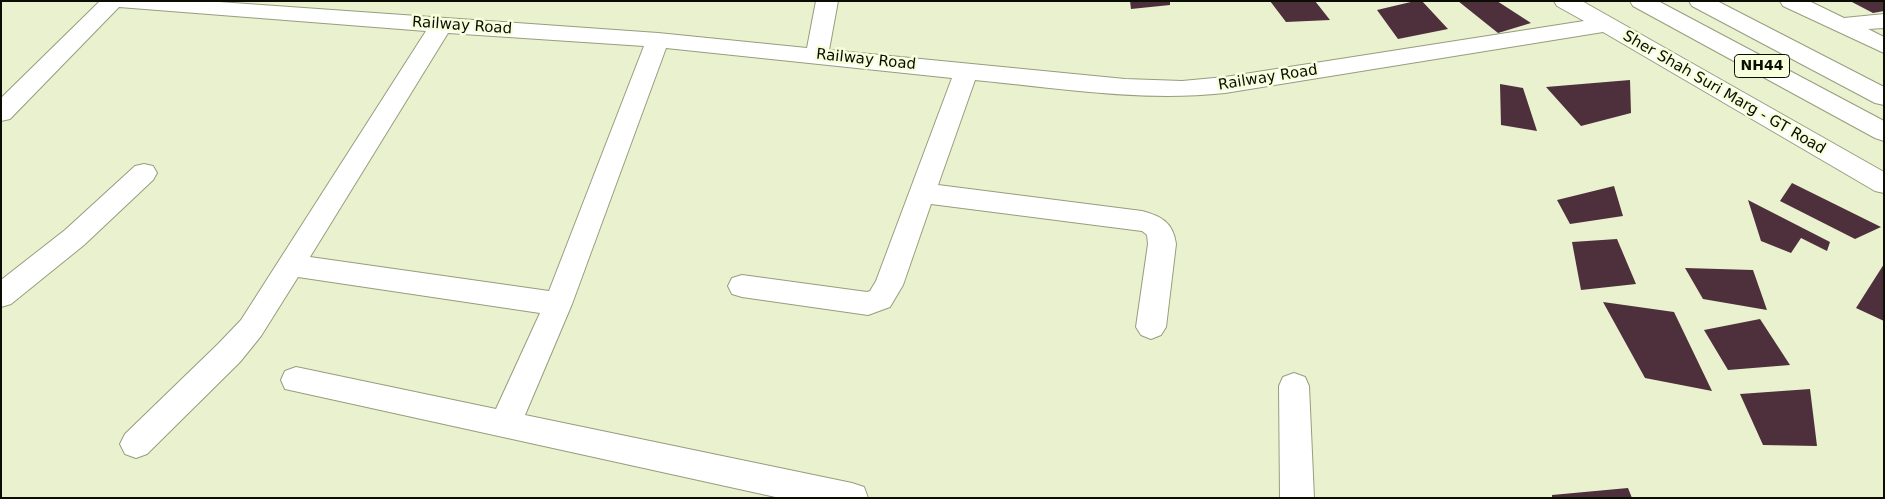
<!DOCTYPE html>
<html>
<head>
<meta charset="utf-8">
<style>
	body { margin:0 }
	#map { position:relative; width:1885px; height:499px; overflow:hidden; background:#eaf1ce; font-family:"DejaVu Sans",sans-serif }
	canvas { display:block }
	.frame { position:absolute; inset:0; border:2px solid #0b0d03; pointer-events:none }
</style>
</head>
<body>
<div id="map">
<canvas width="1885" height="499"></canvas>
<div class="frame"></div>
</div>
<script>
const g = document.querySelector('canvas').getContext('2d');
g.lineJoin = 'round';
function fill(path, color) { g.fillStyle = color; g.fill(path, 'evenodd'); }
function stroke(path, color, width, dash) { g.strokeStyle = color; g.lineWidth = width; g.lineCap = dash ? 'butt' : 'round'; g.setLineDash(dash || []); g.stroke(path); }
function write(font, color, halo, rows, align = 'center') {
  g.font = font + ' "DejaVu Sans",sans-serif'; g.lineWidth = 5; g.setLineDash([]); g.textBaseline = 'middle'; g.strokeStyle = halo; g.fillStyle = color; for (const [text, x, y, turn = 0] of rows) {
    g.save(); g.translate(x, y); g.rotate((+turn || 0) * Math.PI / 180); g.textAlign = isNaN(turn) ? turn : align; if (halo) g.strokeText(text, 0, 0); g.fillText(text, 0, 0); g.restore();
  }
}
fill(new Path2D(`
	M1130,1H1170V5L1131,9Z
	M1270,1H1315L1330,20L1286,22Z
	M1415,1H1422L1448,29L1398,39L1377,10Z
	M1458,1H1497L1531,23L1498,33Z
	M1850,1H1884V11L1873,13Z
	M1630,80L1631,113L1581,126L1546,87Z
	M1500,84L1523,88L1537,131L1501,125Z
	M1792,183L1881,227L1855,239L1780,201Z
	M1614,186L1623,216L1570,224L1557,200Z
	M1748,200L1830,242L1827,251L1801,238L1791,253L1761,241Z
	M1617,239L1636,284L1581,290L1572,242Z
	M1884,264V321L1856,308Z
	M1685,268L1753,270L1767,310L1703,299Z
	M1603,302L1674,312L1712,391L1645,378Z
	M1760,319L1790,365L1728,370L1704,330Z
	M1810,389L1817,446L1763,445L1740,394Z
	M1628,488L1632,498H1552V495Z`), '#4d303c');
const minor = new Path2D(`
	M100,1H205L658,33L807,48L816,1H838L829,50L1125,79L1182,81L1225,77L1584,21L1557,6L1554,1H1582L1884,172V193L1875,191L1603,32L1225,93C1141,102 1058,88 975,80L938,185L1142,211C1161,216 1173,222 1176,244L1166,327L1161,335L1151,339L1141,335L1136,327L1148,244L1147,235L1142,231L931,204L903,285L890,307L868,315L742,297L732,294L728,286L732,278L742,275L867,292L870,291L876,281L952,78L666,48L572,304L525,415L852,483L864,487L868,498H780L285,389L281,380L285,371L296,367L496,409L540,313L298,277L261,336L240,362L147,454L136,458L125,454L120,444L125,434L218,344L241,320L426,31L119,7L10,119L1,121V98ZM448,33L644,46L549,291L310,257Z
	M1780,1H1809L1844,18L1884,14V28L1868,29L1884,37V53L1783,6Z
	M144,164L153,166L157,173L153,180L84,245L11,304L1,307V280L65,230L135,166Z
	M1294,373L1305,377L1309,386L1314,498H1280L1279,386L1283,377Z`);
const highway = new Path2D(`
	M1630,1H1658L1884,121V141L1875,138L1633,6Z
	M1689,1H1717L1884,87V105L1875,103L1692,6Z`);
stroke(minor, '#979d7d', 2);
stroke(highway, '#979d7d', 2);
fill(minor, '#fff');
fill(highway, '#fff');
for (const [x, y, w] of [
	[1762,66,55]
]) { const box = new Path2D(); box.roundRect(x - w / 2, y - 11.5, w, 23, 4); g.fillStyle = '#f7fedb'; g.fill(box); stroke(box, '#0b0d03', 1); }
write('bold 14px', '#0b0d03', null, [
	["NH44",1762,66]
]);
write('15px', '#0b0d03', '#f7fedb', [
	["Railway Road",462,26,4],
	["Railway Road",866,60,6],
	["Railway Road",1268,78,-9],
	["Sher Shah Suri Marg - GT Road",1724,93,30]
]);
</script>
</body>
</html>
